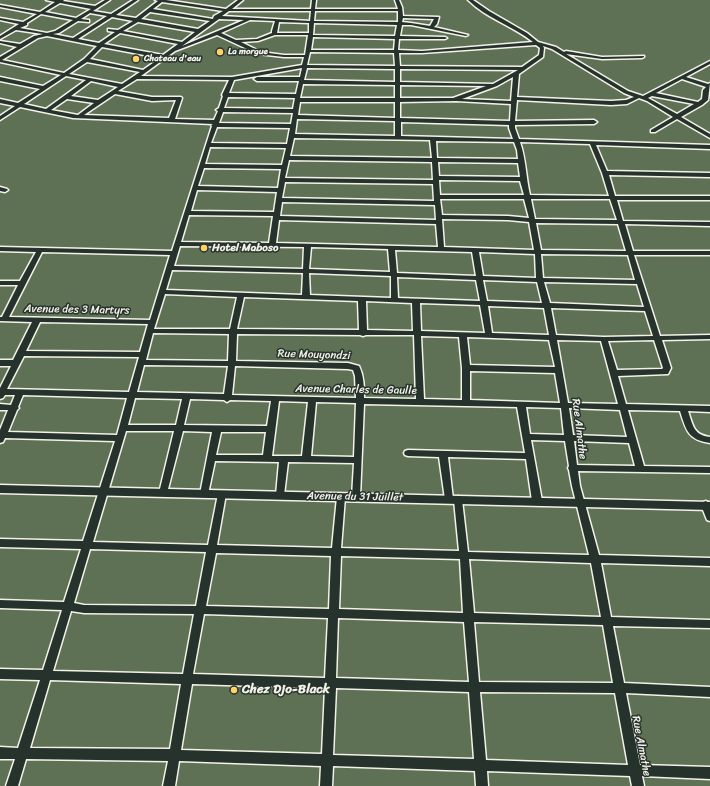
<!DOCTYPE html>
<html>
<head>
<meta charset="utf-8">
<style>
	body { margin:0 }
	canvas { display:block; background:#26332d }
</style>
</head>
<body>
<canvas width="710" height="786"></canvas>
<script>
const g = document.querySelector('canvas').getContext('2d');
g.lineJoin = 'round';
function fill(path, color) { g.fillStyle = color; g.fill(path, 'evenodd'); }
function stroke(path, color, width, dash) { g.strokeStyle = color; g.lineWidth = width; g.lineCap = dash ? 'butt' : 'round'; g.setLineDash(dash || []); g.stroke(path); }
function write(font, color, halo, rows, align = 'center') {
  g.font = font + ' Sriracha,sans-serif'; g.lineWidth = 3; g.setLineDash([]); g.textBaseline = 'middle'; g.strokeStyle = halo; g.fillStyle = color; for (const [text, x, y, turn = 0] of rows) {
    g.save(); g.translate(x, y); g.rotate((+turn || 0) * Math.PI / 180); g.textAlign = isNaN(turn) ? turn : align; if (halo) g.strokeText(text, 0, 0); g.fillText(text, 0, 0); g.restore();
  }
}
fill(new Path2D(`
	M0,0H710V786H0Z`), '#5e7154');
const minor = new Path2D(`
	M46,0H64L63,1L95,6L105,0H110L93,11L111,14L133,0H138L116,15L136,18L158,1L155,0H166L226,9L238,0H243L232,9H311L312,0H316L315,9H398L395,0H399L402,7L403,16L439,17L437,24L434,27L468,35L466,36L411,25H402L400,36L445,37L447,38L445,39H399L398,50L422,51L533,42C513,26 486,18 468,0H473L489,11L527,33L538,42L556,47L564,52L566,51L602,57L644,56V57L642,58L602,59L566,54L628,91L643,96L710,61V64L686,77L708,84L710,83L708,100L702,105L681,117L710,134V138L677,119L655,132H651V130L673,117L647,101L639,98L627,104L611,105L517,100L515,121L594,120L597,122L594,124L515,125V128L519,139L710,145V149L596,145L607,171L710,173V177L609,175L615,196H710V200H617L623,221L710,222V226L625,224L633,251H710V255H634L660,336L710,335V339L662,340L671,368L668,374L618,376L626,404L710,406V412L688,411C693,425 693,435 710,437V443C688,440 686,430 680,411L628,410L644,466L710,467V473L578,471L580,486L599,555L710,558V566L601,563L611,617L710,620V628L613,626L624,683L710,687V697L626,693L640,765L710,767V779L642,776L644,786H632L630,776L487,771L488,786H476L475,771L333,766L332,786H320L321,766L179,761L175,786H163L168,761L26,759L18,786H6L15,759H0V747L18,748L40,680L0,679V669L43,670L62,610L0,608V600L64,602L81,549L0,547V539L83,541L115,441L5,438L3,442L0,443V430L8,410H0V404L11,405L15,395H5L3,398L0,399V388L11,366H0V360H13L32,322L0,321V317H2L18,285H0V281H20L36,252L0,251V247L172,251L212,126L211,125L213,124L73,118L20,107L0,120V116L15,106L0,103V99L18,103L40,89L0,81V77L43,86L61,75L0,62V57L17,47L0,43V41L20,44L34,36L43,34L16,30L0,39V36L19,24L0,20V18L23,22L37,14L0,7V5L40,12L55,2ZM162,2L223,11L214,16L213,19L153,9ZM60,3L91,9L76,18L45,12ZM229,11H311L310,21L222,16ZM315,11H398V22L314,21ZM150,12L210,21L198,29L141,19ZM90,13L107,16L73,38L53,34L59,33L78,21L89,22V20L81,19ZM41,14L73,20L55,31L47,33L20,28L27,25V23ZM112,17L133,21L118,30L108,29V31L115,32L99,43L78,39ZM403,18L434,19L430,26L411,23L402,22ZM219,19L244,20L182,46ZM250,20L275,21L272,31V33L257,39L236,40L221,33ZM138,22L195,32L182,42L123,31ZM279,22L309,23V33H277ZM314,23L397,25L395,36L313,35ZM120,33L178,44L163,55L104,44ZM217,35L258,54L284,57H304L302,65L232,77L141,76L175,51ZM275,35H308L305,55H284L261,52L241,42L258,41ZM47,36L97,46L84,59L64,73L2,60L38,38ZM313,37L395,39L394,50H311ZM536,45L540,48L539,55L522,67L400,66L399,53H422ZM543,46L552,49L624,93L634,97L626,100L611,101L517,97L519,74L543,57L544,48ZM102,47L160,58L143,70L90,59ZM310,52L394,53L395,66L307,65ZM87,62L140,72L122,84L69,74ZM302,68L300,77H257L254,79L257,81H299L296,94L229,93L234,80ZM307,68L395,69V82L304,80ZM400,69L518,70L493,84L400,82ZM66,76L86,80L46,109L24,104ZM513,77L511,101L462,99L497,86ZM137,79L229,80L222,95L223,96L219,108L216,110L218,111L214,120L175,119L182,98L181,97H152L118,91ZM682,79L706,87L703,90L702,99L698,102L656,93ZM91,81L118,87L98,100L71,96ZM303,84L395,85V98H300ZM400,85L486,86L453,98H400ZM115,94L152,101L176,100L169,118L84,115ZM652,96L694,104L677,114L648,98ZM228,97L295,98L293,109L224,108ZM67,99L94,103L78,115L51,110ZM456,101L511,104L510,121L400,118V102ZM300,102H395V118L298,115ZM223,112L293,113L291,124L219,123ZM297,119L395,121V136L295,134ZM401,122L509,125V128L513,139L401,136ZM217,127L290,128L287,144L211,143ZM294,138L430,140L432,158L290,156ZM436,141L514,142L517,150L518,159L437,158ZM520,142L590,144L602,173L609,196L530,195C526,178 526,159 520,142ZM210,147L286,148L282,165L205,164ZM289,160L432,162L433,180L285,178ZM438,162L518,163L520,177L439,176ZM204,168L281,169L278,188L198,186ZM439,180L520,181L524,195H440ZM285,182L433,184L434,201L282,198ZM197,190L277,192L274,212L191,211ZM440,199H524L529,218L508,216L442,215ZM531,199H610L617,220L535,219ZM282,202L435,205L436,220L280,216ZM189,215L273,216L269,243L181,242ZM442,219L508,220L529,222L534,250L444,247ZM279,220L436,224L438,247L276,243ZM536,223L618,224L626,251L541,250ZM180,246L304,247L303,269L174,266ZM311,247L388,249L390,272L309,269ZM395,250L472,252L476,276L397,273ZM42,252L170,255L150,320L9,317ZM479,252L535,254L536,278L483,276ZM541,254L628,255L635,280L543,278ZM172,270L303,273L302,295L166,290ZM309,273L391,276V298L310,295ZM397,277L476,280L480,301L398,298ZM483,280L537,282L542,303L487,301ZM544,282L637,284L644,307L550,303ZM165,294L237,297L230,329H154ZM244,297L358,301L359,330L237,329ZM366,301L412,303L413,331L367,330ZM420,303L480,305L485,333L421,331ZM488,306L544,308L549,335L492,333ZM551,308L645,311L653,336L604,337L556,335ZM40,322L148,324L140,352L26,351ZM153,333L229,334L228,361L146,360ZM237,334L360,335L363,336L366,335H414L416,399L364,398C364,387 364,376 359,366L348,363L236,361ZM421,336L459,337L462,368V400L424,399ZM467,337L549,340L555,367L470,365ZM557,340L601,341L618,404L568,403ZM654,340L663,368L662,369L617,370L608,341ZM24,356L139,357L129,392L7,389ZM144,365L228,366L224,394L137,392ZM235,366L348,369L353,370L355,376L356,398L232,395ZM470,371L555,373L560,403L470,400ZM23,395L127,398L117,435L8,432L17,410L19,408L18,407ZM135,398L182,399L176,425H128ZM190,399L224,400L227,402L230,400L271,401L267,426L184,425ZM279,401L308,402L302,456H272ZM316,402L356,403L354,457L311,456ZM364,404L517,407L525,453L408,450L405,451L404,453L405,455L408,456L439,457L445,499L446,501L449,503L452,501L453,499L448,457L526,459L532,501L534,503L537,505L540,503L542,501L531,440L565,441L569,466L568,468L569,470L572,486L589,555L468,552L462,500L461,498L458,496L455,498L454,500L459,551L341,548L345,497L344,495L341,494L338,495L337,497L332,548L217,545L226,494L225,492L222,491L219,492L218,494L208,545L93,542L126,431H174L159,493L160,495L163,496L166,495L167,493L183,431L212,432L200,494L201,496L204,497L207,496L208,494L215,461L279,462L276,495L277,497L280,498L283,497L284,495L288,462L354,463L352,497L353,499L356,500L359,499L360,497ZM526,407L561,408L564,435L530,434ZM569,408L620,410L627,437L573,435ZM221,432H266L263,455H216ZM574,441L629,443L635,466L577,465ZM90,549L206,552L196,606L84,605L74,603ZM216,553L331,556L329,609L206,606ZM341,556L460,559L463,613L339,609ZM469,559L591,563L601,617L474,613ZM71,611L84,613L194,614L183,674L53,671ZM204,614L328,618L325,678L193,674ZM338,618L464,622L469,682L336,678ZM474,622L603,625L613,683L479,682ZM50,680L181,684L170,749L30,748ZM192,684L325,688L322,754L181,750ZM336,688L469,692L474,759L333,755ZM480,692L615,693L628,765L486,760Z
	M0,187L7,189L8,190L5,192L0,191Z
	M706,501L710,504V521L707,520L701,505L703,502Z`);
const tertiary = new Path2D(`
	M0,485L710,502V510L0,493Z`);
stroke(minor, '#f4f1e8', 3);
stroke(tertiary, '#f4f1e8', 3);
fill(minor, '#26332d');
fill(tertiary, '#26332d');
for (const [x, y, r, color] of [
	[220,52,4,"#ffd166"],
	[136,59,4,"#ffd166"],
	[204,248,4,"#ffd166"],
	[234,690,4,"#ffd166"]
]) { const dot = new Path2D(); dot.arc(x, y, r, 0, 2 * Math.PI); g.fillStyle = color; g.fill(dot); stroke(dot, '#26332d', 1.5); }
write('bold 9px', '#f4f1e8', '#26332d', [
	["La morgue",228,52],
	["Chateau d'eau",144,59]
], 'left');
write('bold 11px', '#f4f1e8', '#26332d', [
	["Hotel Maboso",212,248]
], 'left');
write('11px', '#f4f1e8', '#26332d', [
	["Avenue des 3 Martyrs",77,310,1],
	["Rue Mouyondzi",314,355,2],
	["Avenue Charles de Gaulle",356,390,1],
	["Rue Almathe",579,429,83],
	["Avenue du 31 Juillet",355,497,1],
	["Rue Almathe",641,746,79]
]);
write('bold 13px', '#f4f1e8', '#26332d', [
	["Chez Djo-Black",242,690]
], 'left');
</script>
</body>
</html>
